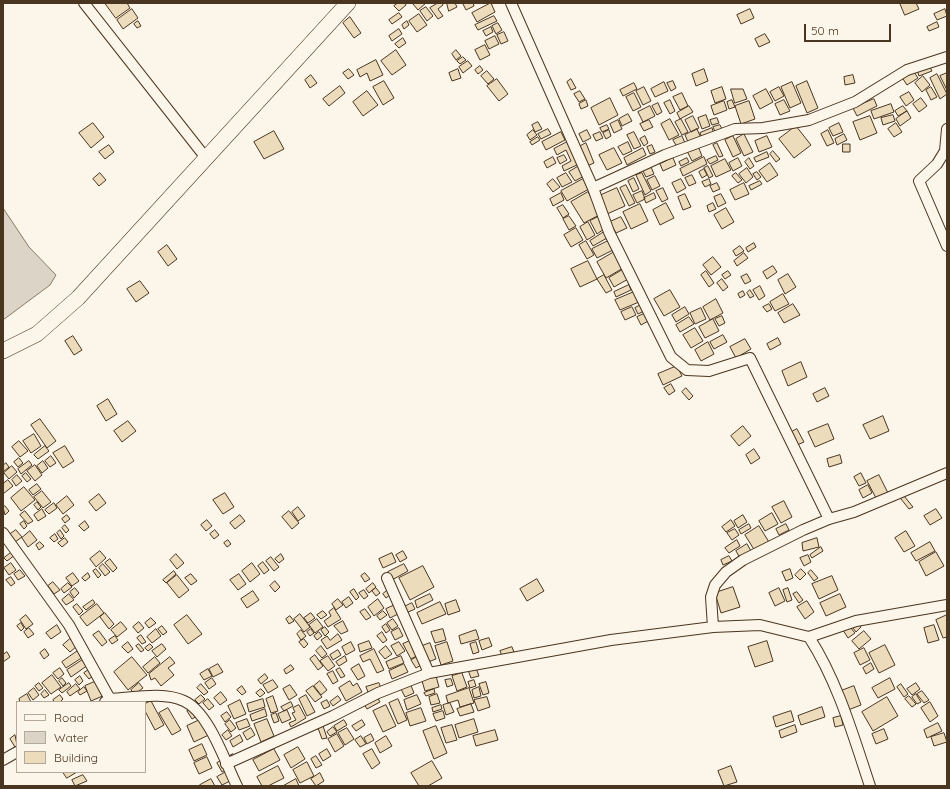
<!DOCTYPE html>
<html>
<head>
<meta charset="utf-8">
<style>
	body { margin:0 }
	#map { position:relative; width:950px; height:789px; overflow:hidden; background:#fbf6e9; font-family:Quicksand,sans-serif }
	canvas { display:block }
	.frame { position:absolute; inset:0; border:4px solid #4a3520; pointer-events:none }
	.legend { position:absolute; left:16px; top:701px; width:130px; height:72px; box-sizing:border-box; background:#fbf6e9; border:1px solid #b4a999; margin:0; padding:5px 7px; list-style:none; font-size:12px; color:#4a3520 }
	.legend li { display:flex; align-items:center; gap:8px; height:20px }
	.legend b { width:20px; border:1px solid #b4a999 }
	.scale { position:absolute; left:804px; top:24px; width:87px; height:18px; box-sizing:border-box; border:2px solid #4a3520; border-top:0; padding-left:5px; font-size:12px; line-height:14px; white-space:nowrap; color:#4a3520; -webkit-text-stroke:3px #fbf6e9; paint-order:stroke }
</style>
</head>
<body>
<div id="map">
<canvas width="950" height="789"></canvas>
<div class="frame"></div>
<ul class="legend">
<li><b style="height:5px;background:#fbf6e9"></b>Road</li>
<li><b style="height:11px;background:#dcd4c6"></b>Water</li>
<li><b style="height:11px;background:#ecdcbc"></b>Building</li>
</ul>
<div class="scale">50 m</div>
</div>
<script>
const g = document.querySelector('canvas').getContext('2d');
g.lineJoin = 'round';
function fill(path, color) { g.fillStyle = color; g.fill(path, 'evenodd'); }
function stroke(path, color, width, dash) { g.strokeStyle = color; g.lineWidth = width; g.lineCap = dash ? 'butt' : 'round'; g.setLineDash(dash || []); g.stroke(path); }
const water = new Path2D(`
	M3,208L29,247L56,275L50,285L3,320Z`);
fill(water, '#dcd4c6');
stroke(water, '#887966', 1);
const building = new Path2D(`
	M105,3H127L130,8L116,18Z
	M398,3H405L406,5L399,11L394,6Z
	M415,3H426L418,10L413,4Z
	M438,3H442L443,5L438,9L443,16L438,19L430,8Z
	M447,3H455L457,7L449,11Z
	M465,3H473L474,6L466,10L463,4Z
	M491,3L495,12L477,22L472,13Z
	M900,3H916L919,9L905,15Z
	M426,7L433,16L427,21L420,11Z
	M132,9L138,18L123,29L117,20Z
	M750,9L754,18L741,24L737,15Z
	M945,9L947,16L937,20L934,14Z
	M399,13L402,17L392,24L389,20Z
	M419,14L427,25L417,32L409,21Z
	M494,16L497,21L478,30L475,25Z
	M350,17L361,33L354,38L343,23Z
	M138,21L141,26L137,28L134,24Z
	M407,21L409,25L404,29L402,25Z
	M937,22L939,27L929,31L927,27Z
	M498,23L502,30L496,34L492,26Z
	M491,27L493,32L486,36L483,31Z
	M399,29L402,34L392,41L389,36Z
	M504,32L508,41L501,44L497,35Z
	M765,34L770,42L759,47L755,39Z
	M495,36L499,44L489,49L485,41Z
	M403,38L406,43L399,48L395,44Z
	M485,45L490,55L480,60L475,50Z
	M396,50L406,65L392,75L381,61Z
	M456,50L461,56L456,60L452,54Z
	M463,57L466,60L460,64L457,61Z
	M376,60L383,75L370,81L367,73L360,77L357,70Z
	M468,61L472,66L463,73L459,67Z
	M929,65L932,71L919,76L917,70Z
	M480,66L483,70L478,74L475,70Z
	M349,69L354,75L348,79L343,73Z
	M458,69L461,78L452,81L449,73Z
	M704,69L708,81L696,86L692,74Z
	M487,71L494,79L488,84L481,76Z
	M914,72L918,78L907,85L903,79Z
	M947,73V90L940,76Z
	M937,74L947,94L940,99L930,78Z
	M311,75L317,83L310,88L305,80Z
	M853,75L855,83L845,85L844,77Z
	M923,76L930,85L922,92L915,83Z
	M497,79L508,94L499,101L487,86Z
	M571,79L576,88L571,90L567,82Z
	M384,81L394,98L383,105L373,87Z
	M673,81L676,88L671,91L667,83Z
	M807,81L818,108L807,113L796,86Z
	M664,82L668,91L655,97L651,89Z
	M792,82L801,103L790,108L781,87Z
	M634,83L637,89L623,96L620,90Z
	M340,86L345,93L329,106L323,99Z
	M644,87L651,101L643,105L636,91Z
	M722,87L726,99L715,103L711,91Z
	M779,87L784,96L775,101L770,92Z
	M931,87L937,97L931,100L926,90Z
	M731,89H743L747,99L735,103Z
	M766,89L773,102L760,109L753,96Z
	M367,91L378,105L363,116L353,102Z
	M580,91L585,99L579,102L574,94Z
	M909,92L914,100L906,106L900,97Z
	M634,93L641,107L633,111L626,97Z
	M682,93L688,106L680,110L673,97Z
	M610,98L618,115L599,125L591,108Z
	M921,98L927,106L919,112L913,104Z
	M874,99L877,106L857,116L853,108Z
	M586,100L588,106L581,109L579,104Z
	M670,100L675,111L670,114L664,103Z
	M732,100L735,107L729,109L727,102Z
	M784,100L790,111L780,115L775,104Z
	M724,101L727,110L714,115L711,106Z
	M749,101L755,119L741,124L735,106Z
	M658,103L662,112L657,115L652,106Z
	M891,104L894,112L874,119L871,111Z
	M650,106L655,116L643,122L638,112Z
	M689,106L693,112L680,119L677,113Z
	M903,106L907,111L898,116L895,111Z
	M907,111L911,118L900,126L896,119Z
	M628,114L632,121L622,126L619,119Z
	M706,115L710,126L702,129L698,118Z
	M893,115L895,121L883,125L881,118Z
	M693,116L699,128L691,132L685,120Z
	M870,116L877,133L860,140L853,122Z
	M717,118L719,123L712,125L710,120Z
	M670,119L679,135L669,140L661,124Z
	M681,119L688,132L682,135L675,122Z
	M618,120L622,129L614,133L610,124Z
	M649,120L653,127L644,131L640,124Z
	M538,122L542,129L535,132L532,125Z
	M93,123L104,137L91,148L79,133Z
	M839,123L843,132L833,136L829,128Z
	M896,123L902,132L894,137L888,129Z
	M607,125L609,129L602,132L600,128Z
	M720,125L723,131L716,134L713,127Z
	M796,126L811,145L794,158L779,139Z
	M712,128L714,134L702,138L700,133Z
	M548,129L551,134L541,139L538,134Z
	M697,129L701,138L689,144L685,135Z
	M533,130L537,135L530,140L527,135Z
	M587,130L591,138L583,142L579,134Z
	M609,130L611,136L606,139L603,133Z
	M828,130L834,143L827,146L821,134Z
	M274,131L284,149L264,159L254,142Z
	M561,132L565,140L546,150L542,142Z
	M600,132L603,138L596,141L593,135Z
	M634,132L641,146L634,149L627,135Z
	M744,134L753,152L744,156L736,139Z
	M844,134L847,140L837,145L835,139Z
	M645,136L648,143L644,146L640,139Z
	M682,136L685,143L677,147L673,140Z
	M733,136L741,153L733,157L725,140Z
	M767,136L772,147L759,152L755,141Z
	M538,137L540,140L532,145L530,142Z
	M569,141L581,163L564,171L562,166L571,161L566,150L557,155L554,149Z
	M628,142L632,151L623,155L618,147Z
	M586,143L594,163L587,166L579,147Z
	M717,143L723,156L719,157L713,145Z
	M843,144H850V152H843Z
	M109,145L114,152L105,159L99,152Z
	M652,145L655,152L650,154L647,147Z
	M698,146L702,156L692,161L687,151Z
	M614,148L622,163L607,170L599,155Z
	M643,148L646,155L627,165L624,158Z
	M773,151L780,159L776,162L770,154Z
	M767,152L769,157L756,162L754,158Z
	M564,155L567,160L560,164L557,158Z
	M716,156L718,160L710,164L707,160Z
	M553,157L556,163L547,168L544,162Z
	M704,157L707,164L683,176L680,169Z
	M673,158L676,165L663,171L660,164Z
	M687,158L689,162L681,166L679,162Z
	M738,158L742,166L733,171L729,163Z
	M749,158L754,166L750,169L745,162Z
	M725,159L731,170L716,177L711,166Z
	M770,163L778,175L767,182L759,171Z
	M579,166L584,176L575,181L569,172Z
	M708,166L713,176L709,178L704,168Z
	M651,167L654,174L646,177L643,171Z
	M747,168L753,177L746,183L739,174Z
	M704,169L707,175L702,178L699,172Z
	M757,172L761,177L757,180L753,174Z
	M100,173L106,180L99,186L93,179Z
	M566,173L572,182L562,187L557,178Z
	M642,173L651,191L645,195L636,175Z
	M736,173L742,180L738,183L732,176Z
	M692,175L696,183L689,186L685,178Z
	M655,176L660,186L652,190L647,180Z
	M634,178L639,189L633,192L628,181Z
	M553,179L560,187L553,192L547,184Z
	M583,179L589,189L567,201L561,191Z
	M681,179L686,188L677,193L672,183Z
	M709,179L711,184L705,187L702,182Z
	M760,181L762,184L751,190L749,186Z
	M717,183L720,189L713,192L710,186Z
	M744,183L749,194L735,200L730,190Z
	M626,185L635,203L629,206L620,188Z
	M617,188L625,206L607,214L599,196Z
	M663,188L668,199L662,202L656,191Z
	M642,191L645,199L637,203L633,195Z
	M588,192L601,214L584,223L571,202Z
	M561,193L564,200L553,206L550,199Z
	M654,193L656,198L646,203L644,198Z
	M685,194L691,207L683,210L678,197Z
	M721,194L726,203L718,207L714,197Z
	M666,203L674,218L660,225L653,210Z
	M713,203L716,209L709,212L707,206Z
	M640,204L648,221L631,229L623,212Z
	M563,205L569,214L563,218L557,208Z
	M726,208L734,222L722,229L714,215Z
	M569,216L576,226L569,230L563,219Z
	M598,217L604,229L597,234L590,221Z
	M621,217L627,228L616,233L610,222Z
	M588,222L595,235L587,240L580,227Z
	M576,228L583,240L571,247L564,235Z
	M604,232L607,238L593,246L590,241Z
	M610,240L615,249L597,258L592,249Z
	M586,241L594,255L587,259L579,245Z
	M754,243L756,247L748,252L746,248Z
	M167,245L177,259L168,266L158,252Z
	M740,246L744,251L736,256L733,251Z
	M616,251L625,267L606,278L597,262Z
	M744,253L748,258L737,266L734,261Z
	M713,257L721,267L711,275L703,265Z
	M588,261L597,279L580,287L571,269Z
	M773,266L777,272L767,279L763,272Z
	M624,269L630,278L614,287L609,278Z
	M706,271L714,283L709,287L701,275Z
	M728,271L731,275L725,279L722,275Z
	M747,274L751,281L745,284L741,277Z
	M788,274L796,287L785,294L778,280Z
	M604,275L612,290L606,293L597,279Z
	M722,279L728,287L723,291L717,283Z
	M140,281L149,293L136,302L127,289Z
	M629,285L631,290L616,297L614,292Z
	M760,286L765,296L759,300L753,290Z
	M670,290L680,307L664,316L654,299Z
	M750,290L754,296L750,298L747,293Z
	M743,291L745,295L740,298L738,294Z
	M634,292L639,302L620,310L615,300Z
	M783,294L789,304L775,311L770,302Z
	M716,299L723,313L710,320L703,307Z
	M643,304L646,310L638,314L635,308Z
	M769,304L772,309L767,312L763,307Z
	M793,304L800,315L784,323L778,313Z
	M632,307L636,315L625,320L621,312Z
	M685,307L689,314L676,322L672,315Z
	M701,308L706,319L695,324L690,313Z
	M646,313L650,320L641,325L637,317Z
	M722,316L725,323L719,326L715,319Z
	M689,317L694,324L680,332L676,325Z
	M713,319L719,331L705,338L699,327Z
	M695,328L703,341L691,348L683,335Z
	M723,335L727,342L714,349L710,342Z
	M73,336L82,350L74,355L65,341Z
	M778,338L781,344L770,350L767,344Z
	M745,339L751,349L736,358L730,347Z
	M708,342L714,354L701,361L695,350Z
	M801,362L807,377L788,386L782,371Z
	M677,366L682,376L663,385L658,374Z
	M671,384L675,391L669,395L664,388Z
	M686,388L693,396L689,400L682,392Z
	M825,388L829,396L817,402L813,394Z
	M108,399L117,414L106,421L97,406Z
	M883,416L889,431L870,439L863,425Z
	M40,419L56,441L47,448L31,425Z
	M128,421L136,431L122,442L114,431Z
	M828,424L834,439L815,447L808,432Z
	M743,426L751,436L739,446L731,436Z
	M797,429L804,442L797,445L790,433Z
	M34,434L41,446L31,453L23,441Z
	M19,441L28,451L20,457L12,447Z
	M45,446L49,451L38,459L34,455Z
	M65,446L74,461L63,468L53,453Z
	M754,449L760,458L751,464L746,455Z
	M840,455L842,463L829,467L827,459Z
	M51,456L56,463L50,467L45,461Z
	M19,458L23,463L18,467L14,462Z
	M29,461L32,465L21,474L18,469Z
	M43,461L48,468L42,473L37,466Z
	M6,463L9,467L3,472V466Z
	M35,465L42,475L35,481L27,471Z
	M12,466L17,472L9,479L4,473Z
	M26,473L31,479L27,482L22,476Z
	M861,473L866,483L859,486L854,477Z
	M17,475L22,481L16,486L12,480Z
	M879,475L888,493L876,498L867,481Z
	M8,480L13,486L3,494V484Z
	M37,484L41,489L33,495L29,490Z
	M868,485L872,493L863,498L859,490Z
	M24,487L35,500L21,511L11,498Z
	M42,491L51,502L43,508L34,497Z
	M225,493L234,507L223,514L213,500Z
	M99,494L106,503L96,511L89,502Z
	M67,496L74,505L63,514L56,505Z
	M904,496L913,507L909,509L901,499Z
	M784,501L792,517L781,523L772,507Z
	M37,502L41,507L38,510L34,505Z
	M54,503L57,508L49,514L45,510Z
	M5,506L9,511L5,515L3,507Z
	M298,507L305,516L298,521L292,512Z
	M42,509L46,516L38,521L34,515Z
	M936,509L942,518L930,525L924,516Z
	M25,511L33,521L28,524L20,515Z
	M289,511L299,523L292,529L282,517Z
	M772,513L778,524L765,531L759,521Z
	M67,515L70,519L65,523L62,519Z
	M240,515L245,521L235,529L230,523Z
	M743,515L747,522L738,528L734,521Z
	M207,520L212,526L206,531L201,525Z
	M731,520L735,526L726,532L722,527Z
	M24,521L27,526L24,529L20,524Z
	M85,521L89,527L84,531L79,526Z
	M749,524L751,528L741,534L739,530Z
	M786,524L789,530L779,535L776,529Z
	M65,525L69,530L66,533L62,528Z
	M759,526L769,542L755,551L745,535Z
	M735,529L739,535L732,540L727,533Z
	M16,530L22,537L15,542L9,535Z
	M60,530L64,536L61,539L57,533Z
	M215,530L219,535L214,539L210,534Z
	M30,531L37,540L28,547L22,538Z
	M906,531L915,546L904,552L895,538Z
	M55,534L58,539L54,542L50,538Z
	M65,538L68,542L62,547L58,543Z
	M817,538L819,547L803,551L802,543Z
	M228,540L231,544L227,547L224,543Z
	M737,540L740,546L729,553L725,548Z
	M40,542L44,546L39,550L36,545Z
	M930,542L935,551L916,561L911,553Z
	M747,544L751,551L740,558L736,551Z
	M821,547L823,551L812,558L810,555Z
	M100,551L106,558L96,567L90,559Z
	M403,551L407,558L400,562L396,555Z
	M12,552L15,555L7,561L4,558Z
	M936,552L944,566L926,576L919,562Z
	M392,553L396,562L383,568L379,559Z
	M176,554L184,563L177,569L170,560Z
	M281,554L284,559L279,563L275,559Z
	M808,555L811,562L804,566L800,558Z
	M729,556L732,561L723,565L721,560Z
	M271,557L279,567L274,571L266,561Z
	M110,559L117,568L113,572L105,563Z
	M263,562L269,570L264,574L258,566Z
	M11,563L16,570L9,575L4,568Z
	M252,563L260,574L250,582L242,571Z
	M103,564L110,572L105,576L99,568Z
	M404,564L408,571L392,580L388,572Z
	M423,566L434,587L410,600L399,578Z
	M96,569L101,575L98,578L93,571Z
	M790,569L793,578L786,581L782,572Z
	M801,569L806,574L800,580L795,575Z
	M20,570L25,576L18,580L14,574Z
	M811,570L818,578L814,581L808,573Z
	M174,571L176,574L166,583L163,580Z
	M73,573L79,581L72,586L66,578Z
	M88,573L90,577L85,581L82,578Z
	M365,573L370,579L365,582L361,576Z
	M191,574L197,581L191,585L185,578Z
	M239,574L246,584L238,590L230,580Z
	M177,575L189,590L179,598L167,583Z
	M832,576L838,590L819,599L812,584Z
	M11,577L15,583L11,586L6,580Z
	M537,579L544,591L527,601L520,589Z
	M275,581L280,587L275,592L270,586Z
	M53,582L60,590L54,594L48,586Z
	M68,583L72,587L64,593L61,589Z
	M373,583L376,587L369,593L366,589Z
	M733,587L740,607L721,613L715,593Z
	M75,588L79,593L74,598L70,592Z
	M376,588L380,593L376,596L372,591Z
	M779,588L785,601L775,606L769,593Z
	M788,588L792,600L787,602L783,590Z
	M354,589L359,597L356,600L350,592Z
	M389,589L392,593L386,598L383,594Z
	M364,590L368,596L364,599L359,593Z
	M253,591L259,600L247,608L241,599Z
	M797,592L803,600L799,603L793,594Z
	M69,594L74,600L66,605L62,600Z
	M430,594L433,600L417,608L415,601Z
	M840,594L846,607L826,616L820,603Z
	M349,597L353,603L346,608L342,602Z
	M338,599L343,605L336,610L332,604Z
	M378,599L384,608L374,616L368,607Z
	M93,600L95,603L86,610L83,607Z
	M456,600L460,611L448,615L445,604Z
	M807,601L814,612L805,619L797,607Z
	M440,602L446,614L422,624L417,613Z
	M412,603L415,609L406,613L404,607Z
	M77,604L83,611L79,615L73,607Z
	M97,604L104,613L87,626L80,617Z
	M395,605L400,613L390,618L386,609Z
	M334,608L341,619L328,627L324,621L331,616L329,612Z
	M365,609L371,617L366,620L360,612Z
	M323,611L327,615L321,619L317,615Z
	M383,611L387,615L380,620L377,616Z
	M105,613L114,624L109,629L100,617Z
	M311,613L315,618L308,623L304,618Z
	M300,614L310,627L304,632L294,619Z
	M26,615L33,624L26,629L20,620Z
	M187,615L202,634L188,644L174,625Z
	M947,615V637L943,638L936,620Z
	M290,616L294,621L289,624L286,619Z
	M151,618L156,623L149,628L145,623Z
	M317,619L323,627L315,633L309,625Z
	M393,619L398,626L392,630L387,623Z
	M343,621L348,631L341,634L334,626Z
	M121,622L127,629L117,637L111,630Z
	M139,622L144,628L138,633L133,627Z
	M21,623L24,628L21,631L17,626Z
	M858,623L861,627L856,632L853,628Z
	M386,624L390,630L386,633L382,627Z
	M57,625L61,632L51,639L46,633Z
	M934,625L939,640L928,643L924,628Z
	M162,626L167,632L163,635L158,629Z
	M849,626L855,633L848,638L843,630Z
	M325,627L329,632L325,636L321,630Z
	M29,628L34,634L28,638L24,632Z
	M399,628L403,636L395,640L391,632Z
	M156,629L161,636L152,643L147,637Z
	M311,629L314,633L310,636L307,632Z
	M443,629L446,640L435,643L431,632Z
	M301,630L306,636L301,640L297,634Z
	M476,630L479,639L461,644L459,636Z
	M99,631L107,642L102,646L93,635Z
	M864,631L871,639L859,649L852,641Z
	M319,632L322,636L317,640L314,636Z
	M382,632L387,640L383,643L377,636Z
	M338,634L342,640L327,649L321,640L327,636L330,640Z
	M141,635L146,642L142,644L137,638Z
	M115,636L118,640L112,644L109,640Z
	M489,638L492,646L482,650L479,641Z
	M70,639L77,646L70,652L63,645Z
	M304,639L308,644L304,648L299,642Z
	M412,640L420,654L411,659L403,644Z
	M369,641L372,648L360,652L358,645Z
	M767,641L773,661L755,667L748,647Z
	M128,642L133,649L128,653L122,647Z
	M351,642L355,650L346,655L342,647Z
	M399,642L405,651L397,656L391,646Z
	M447,642L453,661L441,665L435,646Z
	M476,642L479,652L473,654L470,644Z
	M430,643L436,659L428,662L422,646Z
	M139,644L144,650L141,652L136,646Z
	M150,644L153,647L148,651L145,648Z
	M162,644L166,649L157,657L152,651Z
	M885,645L895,665L879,673L869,653Z
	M321,646L327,654L322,658L316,651Z
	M386,646L392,654L385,659L379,652Z
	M512,647L514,652L502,656L500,651Z
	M864,648L870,660L860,665L854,653Z
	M45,649L49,655L44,659L40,653Z
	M374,649L384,670L377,673L370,659L363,662L360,656Z
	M79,650L83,657L66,668L62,662Z
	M338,650L341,655L333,660L330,655Z
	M7,652L10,657L3,662V655Z
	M315,655L323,666L318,670L310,659Z
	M328,656L335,666L328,671L320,661Z
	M345,656L347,661L339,666L336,662Z
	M401,656L404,663L389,669L386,662Z
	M132,657L147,675L128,690L114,672Z
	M155,657L160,663L148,673L143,667Z
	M170,657L175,663L168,668L174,675L161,686L155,678L151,680L149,674Z
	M417,657L421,665L416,668L411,660Z
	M84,659L88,665L71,677L67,670Z
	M871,663L874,669L866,674L863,668Z
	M218,664L223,672L213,677L209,669Z
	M359,664L365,676L358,680L351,669Z
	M404,664L408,672L392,679L389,671Z
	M291,665L294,669L286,674L284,670Z
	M60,668L64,674L58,679L53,673Z
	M340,668L345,676L341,678L336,670Z
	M476,668L479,676L471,678L468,670Z
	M90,669L94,675L89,679L84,673Z
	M208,669L212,676L204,680L200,674Z
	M333,671L338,681L333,684L327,674Z
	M462,673L467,687L457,691L452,676Z
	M265,674L268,678L261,684L258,680Z
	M52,675L61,687L51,694L42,683Z
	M80,676L83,681L79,685L75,680Z
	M436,676L439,687L425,691L422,681Z
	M62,678L66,683L63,686L59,681Z
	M212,678L216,684L209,689L205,683Z
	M890,678L895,689L878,698L872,688Z
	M451,679L453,685L447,687L445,680Z
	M99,680L105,695L91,701L85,686Z
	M273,680L278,687L268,693L263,685Z
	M474,680L476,686L470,688L468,682Z
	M320,681L327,690L321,695L314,686Z
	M350,681L353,686L357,683L362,692L346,701L339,688Z
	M486,682L489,693L483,695L479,684Z
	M39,683L43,688L39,691L35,686Z
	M69,683L71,686L62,693L59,690Z
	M139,683L143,688L135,694L131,690Z
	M379,683L381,688L368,692L366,687Z
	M410,683L414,693L405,697L400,687Z
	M916,683L920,689L912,695L907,689Z
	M76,684L80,689L70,696L67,692Z
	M201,684L208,692L204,695L197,688Z
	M901,684L908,694L904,697L897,687Z
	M290,685L297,695L289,700L283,689Z
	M242,686L246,692L242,695L237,690Z
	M313,686L322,697L315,702L306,691Z
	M854,686L861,705L848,710L841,691Z
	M84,687L87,691L80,695L78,692Z
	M479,687L481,696L474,698L472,690Z
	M34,688L39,695L33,700L28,693Z
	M469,688L474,703L460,707L458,700L448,703L446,696Z
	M261,689L265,693L260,697L256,693Z
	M434,689L435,693L426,696L424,693Z
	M45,690L49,695L44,698L41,694Z
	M922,691L929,700L924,703L917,694Z
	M221,692L227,700L220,705L214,698Z
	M27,694L31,702H20L19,699Z
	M437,694L440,703L431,705L429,697Z
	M916,694L921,702L917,704L912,697Z
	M60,695L63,699L60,702H55L53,700Z
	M201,695L205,699L199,704L195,700Z
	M306,695L315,712L307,716L299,699Z
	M417,695L421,704L407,710L404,700Z
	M273,696L278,711L271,713L266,699Z
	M338,696L341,700L333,706L330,702Z
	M909,696L916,704L912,707L905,699Z
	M377,697L380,702L367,709L364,704Z
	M487,697L490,707L478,711L474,700Z
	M887,697L898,716L873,731L862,712Z
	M208,699L214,706L209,710L203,703Z
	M263,699L265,707L249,712L247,704Z
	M398,699L407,720L398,724L389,703Z
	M240,700L246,714L234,719L228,706Z
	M327,700L330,706L324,709L321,703Z
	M151,701L164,725L155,730L145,711V704Z
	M291,702L293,706L284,711L281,707Z
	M930,702L938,716L930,722L921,708Z
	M450,703L454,712L446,715L443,705Z
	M471,704L474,712L460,716L457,709Z
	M197,705L202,713L192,719L187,711Z
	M299,705L306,718L291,727L289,723L296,720L292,713L295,712L293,708Z
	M386,705L396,726L383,732L373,711Z
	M441,705L442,709L433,712L432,708Z
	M822,707L825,717L801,725L798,716Z
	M168,708L181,730L172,735L159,713Z
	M421,708L426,721L410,726L406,713Z
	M265,709L267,716L252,721L250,715Z
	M287,710L291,719L282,723L278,714Z
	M443,711L445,718L436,721L433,714Z
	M791,711L794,721L776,727L773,717Z
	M227,712L231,717L225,722L221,716Z
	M276,713L279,721L274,723L271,715Z
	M208,716L215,732L194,742L187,726Z
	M841,716L843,725L835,727L833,718Z
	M247,719L250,726L239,730L236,723Z
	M267,719L274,736L261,742L254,724Z
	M474,719L478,732L459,738L455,725Z
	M230,720L236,728L231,732L225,724Z
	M344,720L347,725L337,731L334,726Z
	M362,720L365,725L356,731L352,726Z
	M938,723L942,731L927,738L924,730Z
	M452,725L457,740L446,743L441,728Z
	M795,725L797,732L781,738L779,731Z
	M323,726L327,738L322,739L318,728Z
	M436,726L447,753L434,759L423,731Z
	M333,727L337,732L330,736L327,732Z
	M251,728L255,735L247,740L243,733Z
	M347,728L354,739L345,745L338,733Z
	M884,729L888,739L876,744L872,734Z
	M228,730L232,736L226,740L222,735Z
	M495,730L498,740L476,746L473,736Z
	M944,733L947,742L934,746L931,737Z
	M337,734L344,746L335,752L328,739Z
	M371,734L374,740L367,744L364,738Z
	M15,735L17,745L15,747L10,739Z
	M240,735L243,741L233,747L230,741Z
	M361,736L366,744L360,747L355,740Z
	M386,736L392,746L380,753L375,743Z
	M202,744L207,755L194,761L189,750Z
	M298,747L305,759L291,768L284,755Z
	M274,749L280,760L259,771L253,760Z
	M327,749L331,756L323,761L319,754Z
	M372,749L380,763L372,769L363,754Z
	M233,754L238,763L222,772L217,763Z
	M316,756L322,765L316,768L311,759Z
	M207,757L212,768L199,774L194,763Z
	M432,761L442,778L428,786H419L411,773Z
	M307,762L314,776L300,783L293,770Z
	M278,766L284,778L268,786H262L257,777Z
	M731,766L737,782L724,786L718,771Z
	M233,768L238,777L222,785L217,777Z
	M63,772H77L67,778Z
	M320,773L324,781L316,786L311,779Z
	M83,775L87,781L75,786L72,780Z
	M211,779L215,786H201L200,785Z
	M296,779L299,786H283Z`);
fill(building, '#ecdcbc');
stroke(building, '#4a3520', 1);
const street = new Path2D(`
	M84,3L206,158
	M511,3L593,188L665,155L735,129L763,128L809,120L855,102L907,70L947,57
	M947,129L945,151L937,164L919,181L947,246
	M593,188L609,232L671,357L687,370L709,371L750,358L829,519
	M3,533L69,625L110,699
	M387,578L429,673
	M713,627L711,597L715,585L726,572L743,560L803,530L829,519L854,512L947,473
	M809,637L856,621L947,605
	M105,702L110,699C133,698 163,691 184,701C209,712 225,762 237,786
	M3,760L17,752
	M226,764L333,716L378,693L429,673L611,640L713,627L760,625L809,637C838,682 853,735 870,786`);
const secondary = new Path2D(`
	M3,351L37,334L78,298L348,3`);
stroke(street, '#4a3520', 12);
stroke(secondary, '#4a3520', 16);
stroke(street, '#fbf6e9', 10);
stroke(secondary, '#fbf6e9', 15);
</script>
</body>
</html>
